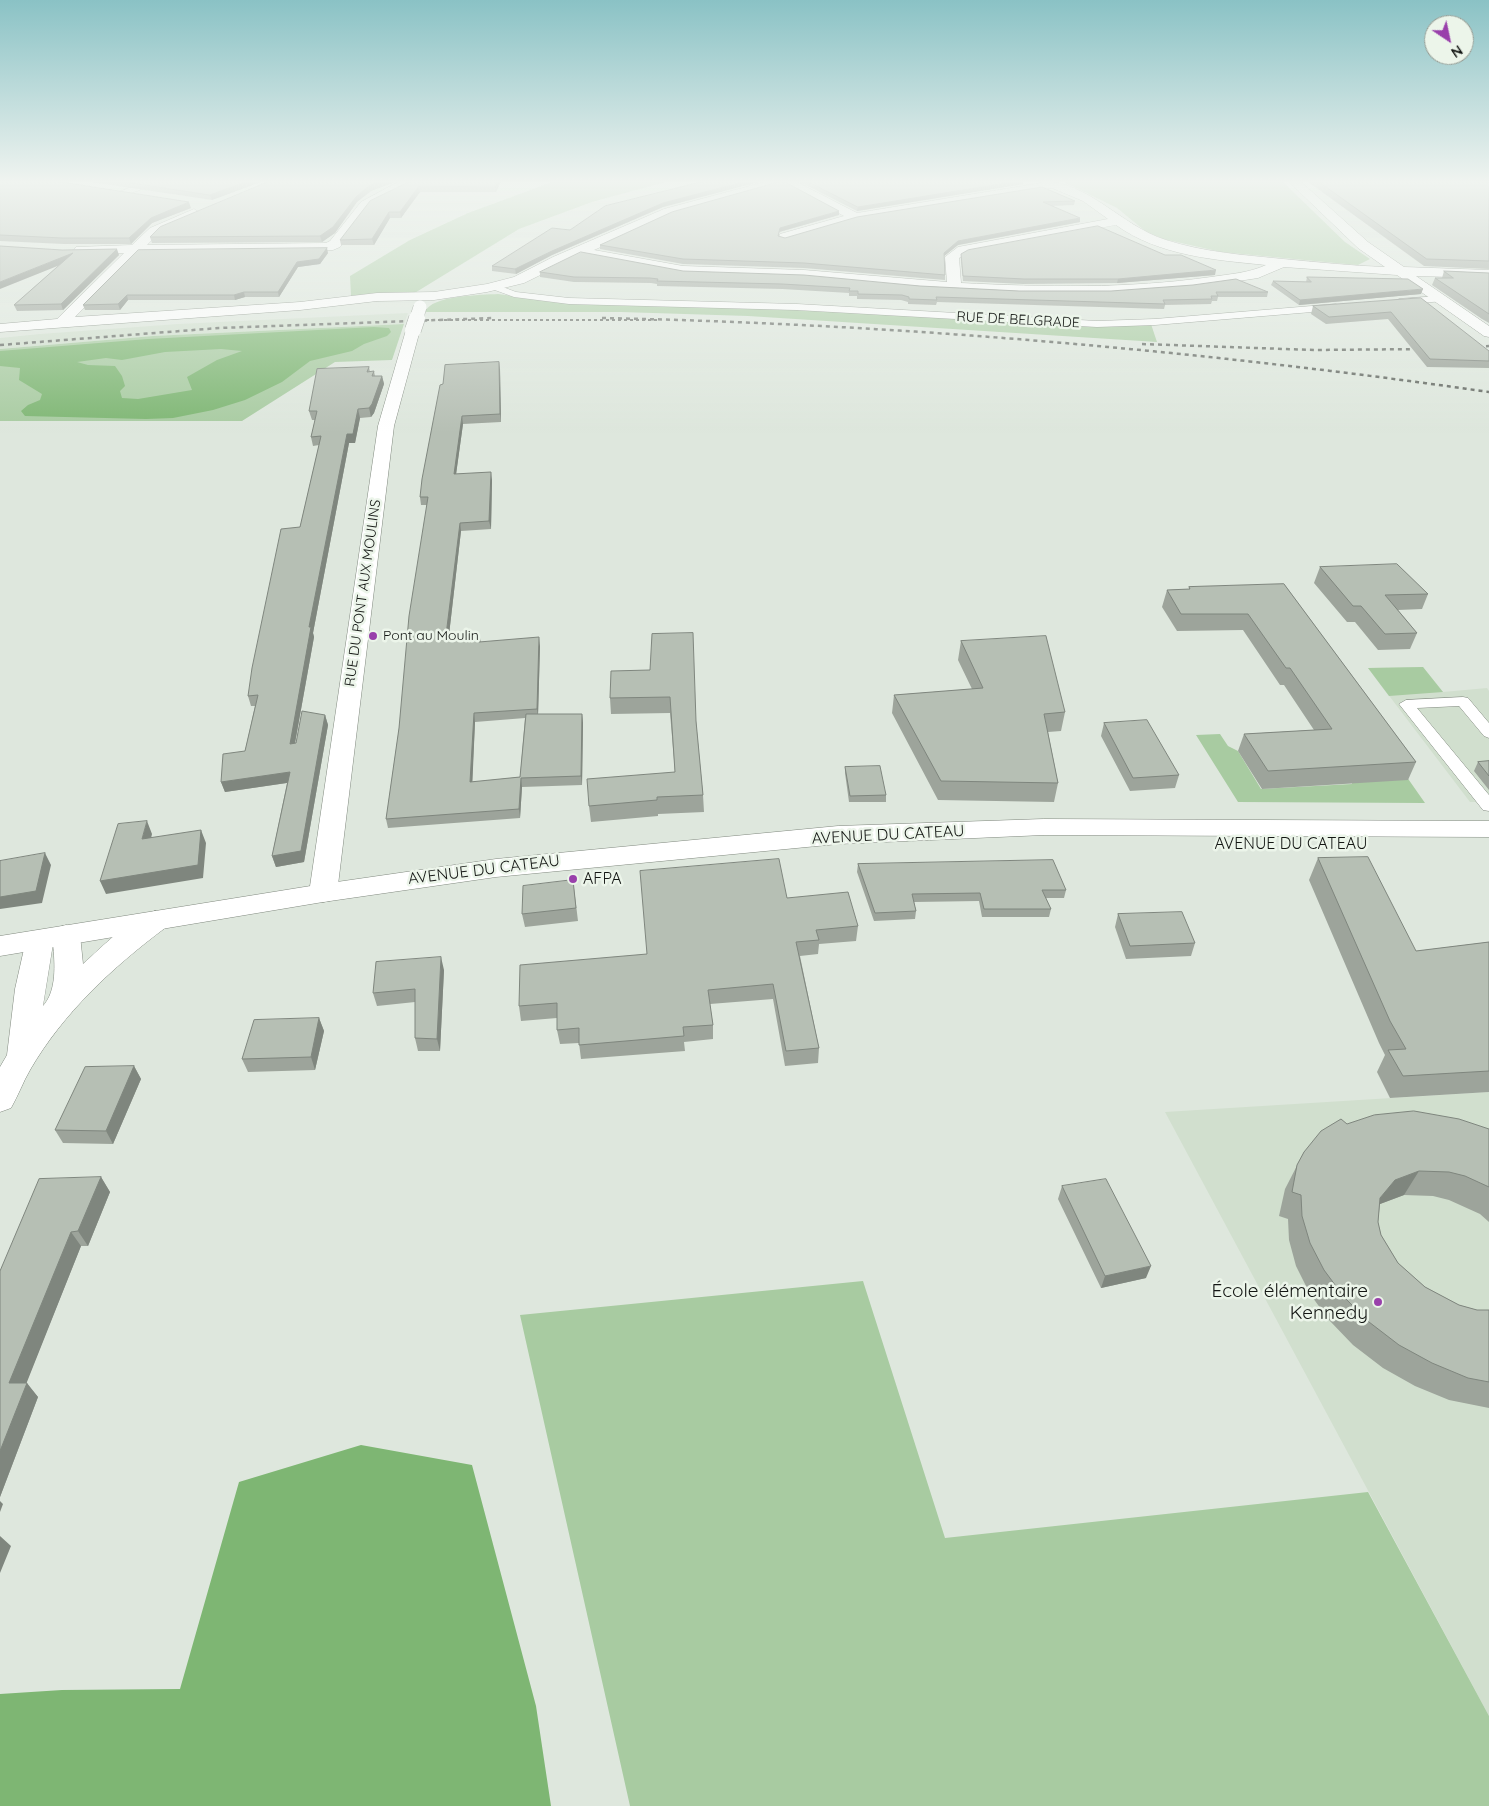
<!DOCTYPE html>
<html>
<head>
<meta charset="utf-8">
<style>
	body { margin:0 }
	#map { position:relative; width:1489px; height:1806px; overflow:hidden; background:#dee7dd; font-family:Quicksand,sans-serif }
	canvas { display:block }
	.north { position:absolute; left:1424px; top:15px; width:50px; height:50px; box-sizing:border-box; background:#ecf5ea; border:1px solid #969c94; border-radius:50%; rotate:146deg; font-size:14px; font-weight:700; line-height:20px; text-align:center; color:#141714 }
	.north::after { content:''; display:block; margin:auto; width:18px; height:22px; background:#9940ab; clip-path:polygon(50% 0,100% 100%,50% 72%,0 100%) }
</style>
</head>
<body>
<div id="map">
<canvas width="1489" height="1806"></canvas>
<div class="north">N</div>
</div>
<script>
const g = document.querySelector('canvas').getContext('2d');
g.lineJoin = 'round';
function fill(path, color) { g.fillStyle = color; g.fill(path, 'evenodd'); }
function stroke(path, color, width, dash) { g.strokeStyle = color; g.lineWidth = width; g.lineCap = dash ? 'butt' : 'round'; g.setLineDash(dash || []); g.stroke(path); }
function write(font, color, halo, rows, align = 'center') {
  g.font = font + ' Quicksand,sans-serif'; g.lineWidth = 5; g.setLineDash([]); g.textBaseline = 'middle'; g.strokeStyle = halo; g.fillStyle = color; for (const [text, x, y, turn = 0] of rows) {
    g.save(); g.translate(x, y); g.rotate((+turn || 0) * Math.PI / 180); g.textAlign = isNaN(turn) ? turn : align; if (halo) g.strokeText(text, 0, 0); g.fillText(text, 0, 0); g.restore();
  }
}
fill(new Path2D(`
	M408,313L404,324L153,336L0,349V338L40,334L178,324Z
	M1423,667L1443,692L1487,688L1489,691V802H1470L1368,668Z
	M1489,1092V1716L1165,1112Z`), '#d1dfce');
fill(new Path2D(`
	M555,181H669L592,202L519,229L413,294L351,296L350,276L410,240L468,213Z
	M1062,181H1282L1345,242L1370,259L1358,265L1346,264L1221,252L1163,239L1145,231L1117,208Z
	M498,294L544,300L1151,324L1157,342L748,316L621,312H425C431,295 482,295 498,294Z
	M404,324L392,360L335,362L242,421H0V349L153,336Z
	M1423,667L1443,692L1389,696L1368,668Z
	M1220,734L1228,746L1238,751L1261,789L1352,784V783L1404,773L1425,803L1238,802L1196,735Z
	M863,1281L945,1538L1368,1492L1489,1716V1806H630L520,1315Z`), '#a8cba1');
fill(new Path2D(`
	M374,327L389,328L391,332L387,336L364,344L352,351L310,361L282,382L245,400L213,410L173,418L146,419L25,416L21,411L28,405L40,400L42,394L19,380L20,368L0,366V351L148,339ZM221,349L242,351L217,360L187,377L192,390L138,399L122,398L120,391L125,386L122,376L115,366L88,365L77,362L106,358L122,360L165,352Z
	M361,1445L472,1465L536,1706L551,1806H0V1694L62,1690L180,1689L239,1482Z`), '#7eb673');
const lane = new Path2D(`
	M495,284L516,292L569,298L797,304L1097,321L1155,319L1336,304L1341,307L1336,310L1155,325L1097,327L797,310L569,304L514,297L492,289L491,287Z
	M1440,296L1444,299L1443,301L1399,305L1394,302L1399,299Z
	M1463,697L1468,698L1489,723V738L1484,736L1459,706L1417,708L1489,795V811L1483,810L1399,704L1406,700Z`);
const street = new Path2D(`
	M147,181H163L129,194L125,196L119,192Z
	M400,181H415L370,208L340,247L333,250L139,253L75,317L300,302L377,293L434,292L487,284L514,277L553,257L664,209L768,181H795L857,213L1041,183V181C1089,181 1121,226 1166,240C1203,252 1243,255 1283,259C1317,262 1351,266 1385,267L1358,248L1288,181H1300L1368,242L1404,267L1489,270V278L1416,276L1489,326V337L1484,336L1397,275L1284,267L1258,278L1192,288L1110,294H1018L920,289L804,278L683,274L581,255L524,283L487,292L434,300L377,301L300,310L0,332V324L57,319L124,253L81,254L74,250L76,247L132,245L150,228L194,209L200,213L198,216L158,234L147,245L326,243L330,241L361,202ZM783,183L844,216L780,234L779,237L780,240L785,241L856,220L1052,188L1083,201L1108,219L958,247L945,257L947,282L804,270L683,266L594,250L672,215ZM1116,225C1159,256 1216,260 1266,265C1249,273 1230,274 1211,277C1128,289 1044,287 961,283L959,258L967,253Z
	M413,326L420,330L394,426L337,893L333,900L323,902L313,900L309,893L378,426L406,330Z
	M155,911L165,914L169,921L165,928C113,967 63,1013 30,1070C23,1082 18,1096 11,1108L0,1112V1067L7,1055L15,989L26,940L30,933L40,930L50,933L52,937L56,928L66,925L76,928L80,935L83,964C103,946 129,919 155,911ZM53,944C55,964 57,991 43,1006Z`);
const secondary = new Path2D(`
	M1044,819L1489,821V837L1044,835L838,844L496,877L323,902L0,956V936L323,884L496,859L838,826Z`);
stroke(lane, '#81897f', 1);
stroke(street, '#81897f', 1);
stroke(secondary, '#81897f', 1);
fill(lane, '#fff');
fill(street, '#fff');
fill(secondary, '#fff');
stroke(new Path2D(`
	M420,320H658`), '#636862', 2, [3, 3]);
stroke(new Path2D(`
	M602,318C898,324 1196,350 1489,392
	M1142,344L1314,350L1427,349
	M0,345L219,328L493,318
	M1470,347L1489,346`), '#636862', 2.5, [4, 4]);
const streetBridgeFar1 = new Path2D(`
	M416,320L420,307`);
const streetBridge = new Path2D(`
	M413,330L417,318`);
stroke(streetBridgeFar1, '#81897f', 14, []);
stroke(streetBridge, '#81897f', 17, []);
stroke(streetBridgeFar1, '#fff', 13);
stroke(streetBridge, '#fff', 16);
fill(new Path2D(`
	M0,181L191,208L152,223L131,244H64L0,241Z
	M85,181H263L212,200Z
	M270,181H397L371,191L357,202L335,233L322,242L152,243L150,237Z
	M411,181H501L496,192H420L401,218H390L374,245H341L340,240Z
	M705,181H762L663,207L552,255L516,274L492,271V266L570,230Z
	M798,181H1023V184L857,211Z
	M1307,181H1489V269L1424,266Z
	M1042,187L1075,201L1074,205L1052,206L1080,222L958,245L944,256L945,275V280L804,268L683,264L600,249V245L839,215L779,232V236L785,238Z
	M0,246L119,255L63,310L17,311L14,305L59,265Z
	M138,250L328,253L320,264L298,267L279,297H245L235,300H128L120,310H85L83,305Z
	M961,254L1165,255L1215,275L1117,283L1023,284L963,281L961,259Z
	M683,271L920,286L1019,291L1268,292L1267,297H1218L1217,301H1212L1211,304L1165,305L1164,309L937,302L936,305L908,304V302L901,300L857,299V296H849V293L782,289L657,286V284L651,283L574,282L540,277V272Z
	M1444,271L1489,273V323L1482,319L1432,285L1435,278H1442Z
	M1307,277L1421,294L1299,305L1271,285L1273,281L1306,282Z
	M1421,298L1489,361V368L1427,367L1388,319L1326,324L1311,314L1313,306Z
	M369,367L370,372L374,371L375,376H382L384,384L374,413L371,417L360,418L355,443H349L313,633L314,637L295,743L325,715L328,725L304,862L276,867L272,856L287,783L225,792L221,782L245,751L255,706H251L248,696L300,527L319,445L313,446L311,437L315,420H312L309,411Z
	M500,369L501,422L463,424L456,474L492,480L491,529L461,531L449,635L479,634L481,642L540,646L538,714H582L583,723L582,785L522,787L520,818L388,828L386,819L399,728L427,505H421L420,497L443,384ZM525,718L520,777L472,782L475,722Z
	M1320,567L1428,594L1422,609L1398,610L1417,633L1410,649L1378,650L1355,622H1347L1314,583Z
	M1284,584L1416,762L1408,780L1262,789L1238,751L1244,734L1314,730L1284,685H1280L1243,630L1177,631L1162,607L1167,590L1189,589V587Z
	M961,641L1065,712L1061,731L1048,732L1058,783L1054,802L938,800L892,713L894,695L972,689L958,660Z
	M650,670L696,721L703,795L704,812L658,814V816L591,822L589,806L675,772L670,713L611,714L610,698Z
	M1104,723L1179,775L1175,788L1130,791L1101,736Z
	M1489,761V790L1474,771L1478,762Z
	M845,767L886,795V802H849L845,773Z
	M1318,858L1416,951L1489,942V1092L1390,1098L1377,1072L1385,1055L1379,1043L1309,880Z
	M858,864L1066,890L1064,898H1046L1051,909L1049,917H982L979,901L914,902L916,911L915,919L874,921L857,872Z
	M573,880L578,921L525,927L522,914Z
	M787,898L858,926L856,941L819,944L818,954L800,956L819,1048L818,1063L785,1066L773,999L710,1004L713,1025V1039L684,1042L685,1051L581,1059L579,1043L560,1044L557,1030V1018L521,1021L519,1006Z
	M1118,914L1195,943L1191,956L1126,959L1115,927Z
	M444,970L440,1051H418L415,1038V1002L377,1006L373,993Z
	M319,1018L324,1031L315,1070L248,1072L242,1059Z
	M134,1066L141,1079L113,1144L63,1143L55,1130Z
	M1347,1124L1489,1129V1222L1480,1214L1449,1200L1433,1196L1404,1195L1380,1204L1378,1222L1381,1235L1398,1263L1425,1287L1459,1305L1477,1310H1489V1408L1449,1400L1415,1386L1383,1368L1353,1345L1329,1320L1310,1294L1296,1266L1289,1240L1288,1219L1279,1216L1285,1189L1304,1152Z
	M101,1177L110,1192L88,1246H81L26,1383L38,1397L0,1497V1271Z
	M1062,1186L1146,1278L1101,1288L1058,1199Z`), '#9da49b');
fill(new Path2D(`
	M248,181H263L212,200L210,195Z
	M382,181H397L371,191L357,202L335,233L322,242L320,236L356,197L370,185Z
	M498,181H501L496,192L495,187Z
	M747,181H762L663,207L552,255L516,274L515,269L552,251L663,203Z
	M1019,181H1023V184L857,211L858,207Z
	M419,186L420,192L401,218L400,212Z
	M189,202L191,208L152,223L131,244L129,238L151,218Z
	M839,211V215L779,232L778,241L780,228Z
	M389,212L390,218L374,245L372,239Z
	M1080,218V222L958,245L943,257L944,253L958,241Z
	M327,248L328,253L320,264L298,267L279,297L278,292L297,262Z
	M117,249L119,255L63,310L61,304Z
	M73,253L75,259L0,289V282Z
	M1216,270L1215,275L1117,283L1118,279Z
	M1423,289L1421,294L1299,305L1300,300Z
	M244,292L245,297L235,300L234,295Z
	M127,295L128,300L120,310L118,304Z
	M499,362L500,369L501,422L500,414Z
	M382,376L384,384L374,413L371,417L369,408Z
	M358,409L360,418L355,443H349L313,633L314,637L293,754L290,744L309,627L347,434Z
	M462,416L463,424L455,482L454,474Z
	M491,472L492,480L491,529L489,521Z
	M460,523L461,531L448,643L446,635Z
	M539,637L540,646L538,717L537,709Z
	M474,713L475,722L472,791L470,782Z
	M582,714L583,723L582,785L581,776Z
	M325,715L328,725L304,862L276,867L272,856Z
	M290,772L293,782L225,792L221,782Z
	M521,778L522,787L520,818L519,809Z
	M147,821L152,834L148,852L142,839Z
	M201,830L206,843L203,878L106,894L100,881Z
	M45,853L51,865L42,903L0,909V897Z
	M441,957L444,970L440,1051L437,1039Z
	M319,1018L324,1031L315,1070L311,1057Z
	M134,1066L141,1079L113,1144L106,1131Z
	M1419,1171L1404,1195L1380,1204V1198L1395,1180Z
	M101,1177L110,1192L88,1246L78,1231Z
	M71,1232L81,1246L21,1397L9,1383Z
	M1151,1266L1146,1278L1101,1288L1105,1276Z
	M27,1383L38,1397L0,1497V1451Z
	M0,1501L3,1504L0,1512Z
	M0,1536L11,1546L0,1573Z`), '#7f867e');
const building = new Path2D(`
	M0,181H55L189,202L151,218L129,238H62L0,235Z
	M119,181H248L210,195Z
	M270,181H382L370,185L356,197L333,227L320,236L150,237L160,227Z
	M411,181H498L495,187L419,186L400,212H389L372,239L340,240L370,201Z
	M705,181H747L663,203L552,251L515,269L492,266L552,228L570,230L605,206Z
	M783,181L839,211L780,228L778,236L785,238L857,217L1042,187L1075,201L1043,202L1080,218L958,241L944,253L945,275L804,263L683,259L600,245L672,212Z
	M807,181H1019L858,207Z
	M1318,181H1489V261L1427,259Z
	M1098,226L1165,255H1181L1216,270L1118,279H1024L963,276L961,254L968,250Z
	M0,246L62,250L117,249L61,304L14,305L73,253L0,282Z
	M327,248L319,259L297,262L278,292H244L234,295H127L118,304L83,305L138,250Z
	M581,252L683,271L804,275L920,286L1019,291H1111L1193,285L1236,279L1268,292H1216L1218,296H1211L1212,299L1163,300L1165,304L936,297L937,300L909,299V297L902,295L858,294V291H849L850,288L782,284L657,281L658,279L650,278L574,277L540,272Z
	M1444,271L1489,273V314L1435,278H1453Z
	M1307,277L1408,279L1423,289L1300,300L1273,281L1311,282Z
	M1421,298L1489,351V361L1430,359L1391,312L1329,317L1313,306Z
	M499,362L500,414L462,416L454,474L491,472L489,521L460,523L446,635L479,634V642L539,637L537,709L474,713L470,782L520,777L526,714H582L581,776L521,778L519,809L386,819L399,728L409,616L428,497H420L422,479L440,385L443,384L445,365Z
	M369,367L367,372L374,371L372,376H382L372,404L369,408L358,409L353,434H347L309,627H311L290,744L296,743L302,711L325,715L301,851L272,856L290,772L221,782L223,754L245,751L258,695L248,696L252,668L281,529L300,527L321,436L311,437L317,411H309L317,369Z
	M1397,564L1428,594L1385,595L1417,633L1385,634L1361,606H1353L1320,567Z
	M1284,584L1416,762L1268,771L1244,734L1332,729L1290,668H1286L1248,614H1181L1167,590L1190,589L1189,587Z
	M693,633L696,721L703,795L657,797V800L589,806L587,779L675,772L670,697L610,698L611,671L650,670L652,634Z
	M1046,636L1065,712L1044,714L1058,783L941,781L894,695L983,688L961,641Z
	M1147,720L1179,775L1133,778L1104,723Z
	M1489,761V776L1478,762Z
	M880,766L886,795L850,796L845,767Z
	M147,821L142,839L201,830L198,865L100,881L118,824Z
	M45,853L36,891L0,897V861Z
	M1368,857L1416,951L1489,942V1071L1403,1076L1388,1050L1406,1049L1390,1021L1318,858Z
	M779,859L787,898L848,892L858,926L816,930L819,940L796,942L819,1048L786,1051L773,984L708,990L713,1025L683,1027L684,1036L579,1045V1028L557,1030V1003L519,1006L520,965L647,954L640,871Z
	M1053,860L1066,890H1042L1051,909H984L980,893L912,894L916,911L875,913L858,864Z
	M573,880L576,908L522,914L523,886Z
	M1182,912L1195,943L1130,946L1118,914Z
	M441,957L437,1039L415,1038V989L373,993L376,962Z
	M319,1018L311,1057L242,1059L254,1020Z
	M134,1066L106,1131L55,1130L85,1067Z
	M1414,1111L1459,1119L1489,1129V1187L1465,1176L1449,1172L1419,1171L1395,1180L1380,1198L1378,1222L1381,1235L1398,1263L1425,1287L1459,1305L1477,1310H1489V1382L1468,1378L1432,1363L1399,1345L1369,1322L1344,1297L1324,1270L1310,1243L1302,1216L1301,1195L1292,1192L1297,1165L1304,1152L1321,1131L1341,1119L1347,1124L1374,1115Z
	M101,1177L78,1231L71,1232L9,1383H27L0,1451V1271L39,1179Z
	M1106,1179L1151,1266L1105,1276L1062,1186Z`);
fill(building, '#b6bfb4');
stroke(building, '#7f867e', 1);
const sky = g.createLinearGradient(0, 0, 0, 433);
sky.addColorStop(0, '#8ac2c5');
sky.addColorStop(0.42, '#f0f4f0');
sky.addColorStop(1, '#f0f4f000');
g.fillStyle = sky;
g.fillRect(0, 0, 1489, 433);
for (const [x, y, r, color] of [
	[373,636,5,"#9940ab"],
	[573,879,5,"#9940ab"],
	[1378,1302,5,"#9940ab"]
]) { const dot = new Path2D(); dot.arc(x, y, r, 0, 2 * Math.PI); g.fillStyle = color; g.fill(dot); stroke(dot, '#ecf5ea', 2); }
write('14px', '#141714', '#ecf5ea', [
	["RUE DE BELGRADE",1018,320,3],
	["RUE DU PONT AUX MOULINS",363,593,-82]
]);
write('14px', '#141714', '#ecf5ea', [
	["Pont au Moulin",383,636]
], 'left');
write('16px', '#141714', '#ecf5ea', [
	["AVENUE DU CATEAU",888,835,-3],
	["AVENUE DU CATEAU",1291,844],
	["AVENUE DU CATEAU",484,870,-7]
]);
write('16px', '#141714', '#ecf5ea', [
	["AFPA",583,879]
], 'left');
write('19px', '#141714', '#ecf5ea', [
	["École élémentaire",1368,1291],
	["Kennedy",1368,1313]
], 'right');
</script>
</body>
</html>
